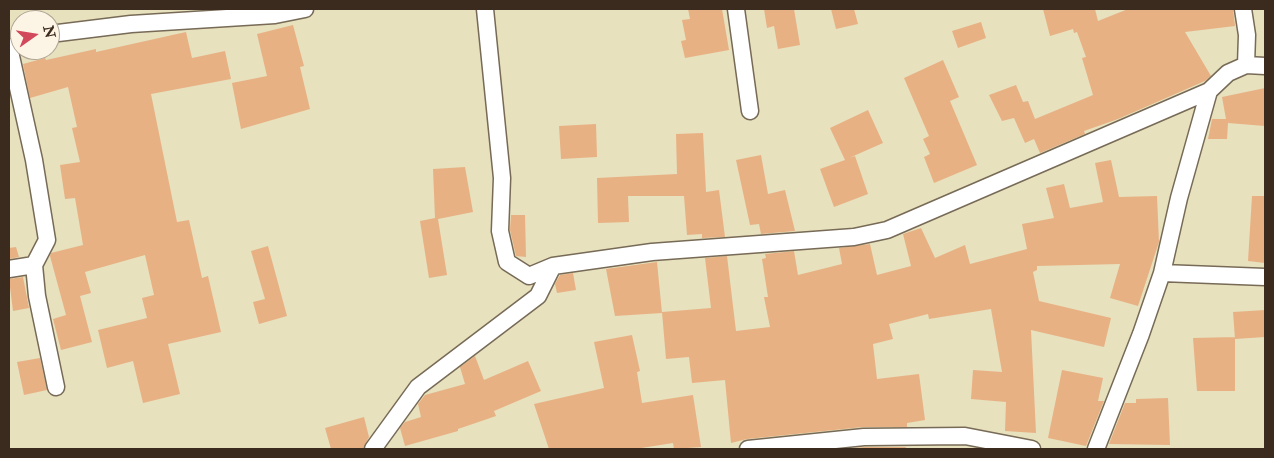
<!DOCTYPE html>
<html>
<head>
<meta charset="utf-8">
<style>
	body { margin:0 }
	#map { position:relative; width:1274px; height:458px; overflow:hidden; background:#e7e1be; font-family:"IM FELL Double Pica",serif }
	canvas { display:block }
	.frame { position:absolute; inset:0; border:10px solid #3b2a1e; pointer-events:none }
	.north { position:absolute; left:10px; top:10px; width:50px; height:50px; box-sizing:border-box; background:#fcf5e5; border:1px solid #afa495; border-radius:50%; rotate:77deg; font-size:14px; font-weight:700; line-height:20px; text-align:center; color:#3b2a1e }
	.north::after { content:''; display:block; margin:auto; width:18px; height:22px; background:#d1495b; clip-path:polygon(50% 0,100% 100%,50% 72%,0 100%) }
</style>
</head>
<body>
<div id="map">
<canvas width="1274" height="458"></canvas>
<div class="frame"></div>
<div class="north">N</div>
</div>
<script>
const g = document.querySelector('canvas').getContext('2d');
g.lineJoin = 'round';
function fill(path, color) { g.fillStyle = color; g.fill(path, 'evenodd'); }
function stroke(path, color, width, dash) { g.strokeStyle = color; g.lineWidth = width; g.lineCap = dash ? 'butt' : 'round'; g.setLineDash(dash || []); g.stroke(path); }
fill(new Path2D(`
	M688,9H722L729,50L685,58L681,41L686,40L682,20L690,19Z
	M764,9H794L800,45L778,49L774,26L767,28Z
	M831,9H854L858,24L836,29Z
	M1043,9H1095L1098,21L1128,9H1233L1235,26L1185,32L1211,76L1205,81L1118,119L1084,131L1085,134L1040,153L1034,139L1025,143L1014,118L1002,121L989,95L1016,85L1023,102L1028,101L1035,119L1093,95L1082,58L1086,57L1077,32L1074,33L1073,29L1050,36Z
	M981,22L986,38L958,48L952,31Z
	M293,25L304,66L300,67L310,109L241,129L232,83L267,76L257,34Z
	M186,32L192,58L225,51L231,79L151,94L177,222L189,220L202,278L208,276L221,332L168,344L180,394L143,403L133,361L107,368L98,330L147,318L142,298L154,295L145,255L85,272L91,293L80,296L92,342L61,350L53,319L66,315L50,256L51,253L83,245L75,198L65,199L60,165L80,162L72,128L77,127L68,87L30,98L23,64L45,58L46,60L96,49V52Z
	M943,60L959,97L950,101L977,165L934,183L924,157L930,154L923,139L929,136L904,78Z
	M1265,88V126L1228,123L1227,139H1208L1212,119H1226L1222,97Z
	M868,110L883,143L849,158L855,156L868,194L834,207L820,169L845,160L830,128Z
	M596,124L597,157L561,159L559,126Z
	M703,133L706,192L719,190L725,237L702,238V234L687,235L684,196H628L629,222L598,223L597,178L677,174L676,134Z
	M761,155L768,194L785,190L795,231L761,234L759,224L750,225L736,160Z
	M1111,160L1119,197L1157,196L1159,242L1138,306L1110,298L1120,264L1037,266V270L1033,272L1039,301L1111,318L1104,347L1031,330L1036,433L1005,431L1006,402L971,399L973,370L1002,372L991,309L929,319L928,314L889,324L893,339L873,344L877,379L919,374L925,420L907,423V427H863L747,439L731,443L725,380L692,383L689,357L666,359L662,312L711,308L705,258L727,256L736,331L770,327L764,297H768L762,259L766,258L765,254L794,251L798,275L842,264L839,248L870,244L877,275L911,266L903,234L921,228L935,258L965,245L970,264L1027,249L1022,224L1054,218L1046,188L1064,184L1070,208L1103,202L1095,163Z
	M465,167L473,212L438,219L447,275L429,278L420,221L435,218L433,169Z
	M1252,196H1265V263L1248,261Z
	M511,215H525L526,257L516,256L510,230Z
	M268,246L287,316L259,324L253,302L265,299L251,251Z
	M16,247L19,257L9,259V248Z
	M657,262L662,313L615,316L606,269Z
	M573,273L576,290L557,293L555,284L560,275Z
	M23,277L29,308L13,311L9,279Z
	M1265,310V337L1235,339L1233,312Z
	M632,335L640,371L637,372L642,403L693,395L701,447L674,449L673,443L635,449H549L534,404L604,388L594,342Z
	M1235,337V391H1197L1193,338Z
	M475,356L484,380L528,361L541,391L494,411L496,416L458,429V431L405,446L400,428L405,422L421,417L418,404L425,395L465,384L460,367Z
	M40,358L47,390L24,395L17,362Z
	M1062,370L1103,378L1098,401H1104L1086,446L1048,438Z
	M1168,398L1170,445L1109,444L1125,403H1136V399Z
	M364,417L369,437L363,449H331L325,428Z
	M865,447H906L905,449H843Z`), '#e8b184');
const street = new Path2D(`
	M485,9L502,178L500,231L507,262L529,276L553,266L652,252L854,237L887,230L1209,91L1228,73L1246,65L1247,35L1243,9
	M736,9L750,111
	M50,34L131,24L275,15L305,9
	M9,47L34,160L47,240L34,265L37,296L56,387
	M1246,65L1265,66
	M9,269L34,265
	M1162,273L1265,277
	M373,449L418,387L538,296L553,266
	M748,449L864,437L965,436L1032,449
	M1096,449L1141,334L1162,273L1179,198L1209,91`);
stroke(street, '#776a56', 19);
stroke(street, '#fff', 16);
</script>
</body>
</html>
